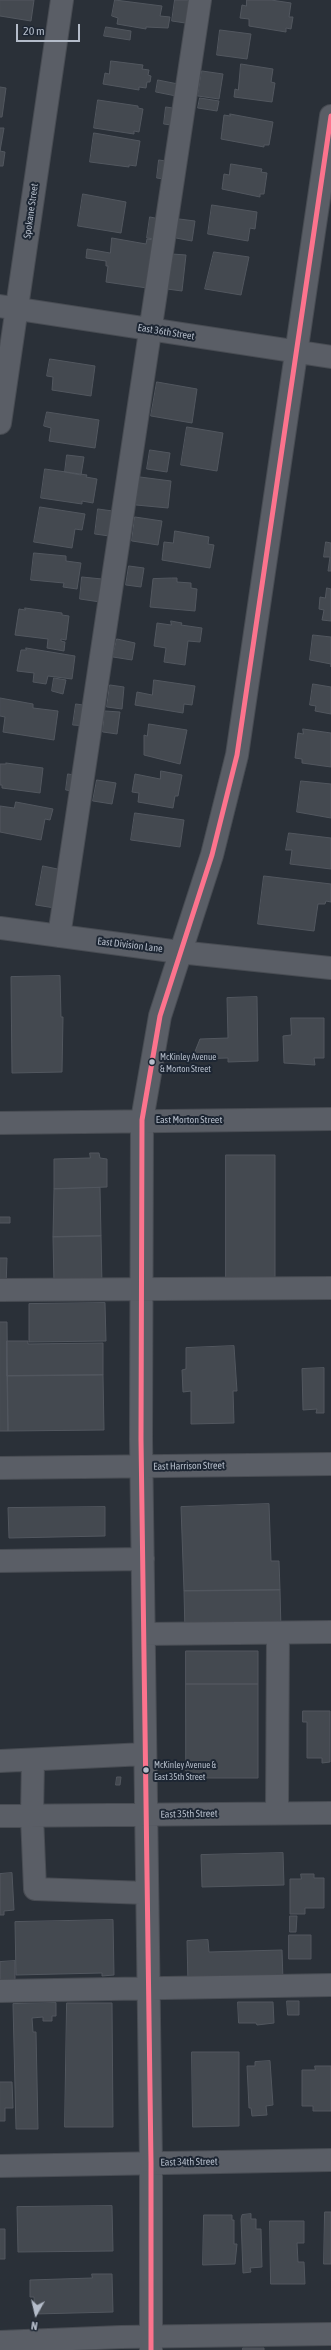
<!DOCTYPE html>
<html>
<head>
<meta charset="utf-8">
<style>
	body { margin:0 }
	#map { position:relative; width:331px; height:2350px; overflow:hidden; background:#2a3038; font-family:"Asap Condensed",sans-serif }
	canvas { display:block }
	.north { position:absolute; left:16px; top:2294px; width:40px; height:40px; -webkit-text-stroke:3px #1d2633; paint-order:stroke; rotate:188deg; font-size:11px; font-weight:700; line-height:16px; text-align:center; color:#b4bcc9 }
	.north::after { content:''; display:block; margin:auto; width:14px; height:18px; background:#b4bcc9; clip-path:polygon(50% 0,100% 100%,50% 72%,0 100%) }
	.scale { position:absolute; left:16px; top:24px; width:64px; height:18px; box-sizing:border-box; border:2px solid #b4bcc9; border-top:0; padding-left:5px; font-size:12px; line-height:14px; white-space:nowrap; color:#b4bcc9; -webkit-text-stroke:3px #1d2633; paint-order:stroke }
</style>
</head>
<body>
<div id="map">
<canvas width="331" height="2350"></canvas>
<div class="north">N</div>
<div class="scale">20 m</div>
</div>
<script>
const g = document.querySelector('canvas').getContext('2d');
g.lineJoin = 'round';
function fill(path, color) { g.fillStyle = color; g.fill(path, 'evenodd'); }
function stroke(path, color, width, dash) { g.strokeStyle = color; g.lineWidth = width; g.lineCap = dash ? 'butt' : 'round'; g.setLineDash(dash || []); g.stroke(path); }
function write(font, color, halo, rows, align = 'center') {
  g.font = font + ' "Asap Condensed",sans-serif'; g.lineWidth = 4; g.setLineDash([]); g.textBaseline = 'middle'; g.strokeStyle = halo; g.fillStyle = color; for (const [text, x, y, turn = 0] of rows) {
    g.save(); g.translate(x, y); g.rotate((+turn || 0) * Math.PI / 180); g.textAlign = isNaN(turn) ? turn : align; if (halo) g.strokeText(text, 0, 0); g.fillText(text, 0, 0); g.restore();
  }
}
const building = new Path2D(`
	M0,0H34L31,21L0,16Z
	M115,0L162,6L160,16L170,17L168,28L146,27V29L117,24L118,18L112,16Z
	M175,0H189L192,24L172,21Z
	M247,0H271L291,3L289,17H293L291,29L286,28V32L249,26V19L240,18L242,5L246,6Z
	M106,27L131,31L130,40L104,36Z
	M220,30L251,34L247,59L217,55Z
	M111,61L143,65L142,69L149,70L148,75L151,76L150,82H147L146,88L139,87V90L103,84L105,73L109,74Z
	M241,64L273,69L271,82L275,83L272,102L234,97L235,89L238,90Z
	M202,71L223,74L219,99L198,96Z
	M158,80L178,84L176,96L156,92Z
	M0,87L6,88L2,117H0Z
	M200,98L219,101L217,111L198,108Z
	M98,100L138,106V108L143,109L139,132L134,131V134L94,128Z
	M166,107L179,109L177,126L164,124Z
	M230,114L273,122L269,145H264V147L221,139L224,115L230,116Z
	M0,128H4L0,151Z
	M94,133L140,141L136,166L129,165V167L90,162Z
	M0,151L5,152L3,166H0Z
	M159,160L172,162L170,180L157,178Z
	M231,164L262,169L261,172L267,173L264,194H260V197L222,189L224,174L229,175Z
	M83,194L126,202L121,233L78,226Z
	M212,205L257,212L255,229L250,228L248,241L208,234Z
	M150,217L165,220L161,240L147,238Z
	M179,219L195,221L192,241L176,238Z
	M112,238L146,244L147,239L161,241L147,288L106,282L108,266H106V261L86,258L87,249L110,253Z
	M214,252L249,257L241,295L205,289Z
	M172,254L186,255L182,291L167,289Z
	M50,359L95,366L91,396L52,390L53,377L47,376Z
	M157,382L197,389L192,423L151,416Z
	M47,412L99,420L95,448L49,441L51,428L44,426Z
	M187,427L223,433L217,471L181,465Z
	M150,450L170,453L167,472L147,469Z
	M67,455L84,457L81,475L65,472Z
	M45,469L87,475L86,477L97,479L93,503L82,501V504L41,498Z
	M140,477L171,481L168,508L136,505Z
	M40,507L85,514L82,530L75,529L72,548L34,542Z
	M98,509L120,512L116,537L95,534Z
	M135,517L162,521L158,545L132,541Z
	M175,531L209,537L208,544L214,545L210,568L162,560L164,542L173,543Z
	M326,542L331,543V571H328L330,557H324Z
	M34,553L66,556V561L81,563L77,589L63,587L64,583L31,580Z
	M129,566L144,568L141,587L126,585Z
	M82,577L102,579L100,602L80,599Z
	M172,578H177V582L191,583V588L197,589L195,611L150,607L153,579Z
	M327,588L331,589V621L322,620L324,610L319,609L320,597L325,598Z
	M25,608L62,613V615L69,616L66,640L61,639V641L65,642L64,651L47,648L48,639L15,635L19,609L25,610Z
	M171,621L182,623L181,625L202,628L200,642L188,641L185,665L164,662L166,648L154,646L157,623L171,625Z
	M313,635L331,637V667V664L310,660Z
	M117,639L135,643L132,660L113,657Z
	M26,648L75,656L72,679L48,676L46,684L33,682L34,673L17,671L21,650H26Z
	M54,678L66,680L63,694L52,691Z
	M154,680L195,686L192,705L184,704L183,713L135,705L137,692L152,695Z
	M313,684L331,687V714L315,711L316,706L310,705Z
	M110,685L124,687L122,709L107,707Z
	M0,698L33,704V708L58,711L54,740L3,732L5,717L0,716Z
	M76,704L90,706L86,726L73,725Z
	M105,711L120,712L117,734L103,732Z
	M149,724L187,730L180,764L144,755V735L147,736Z
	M303,729L331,733V767L302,763V759L295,758L298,733L303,734Z
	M6,763L43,768L40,793L2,788V785H0V764H6Z
	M161,771L182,775L178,796H175L173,808L138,802L139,793L132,792L135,774L160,779Z
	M68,774L80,776L78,792L66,790Z
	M97,780L116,783L112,804L93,801Z
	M301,781L331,784V818L297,812Z
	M16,802L53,809L50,820L45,819L41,840L0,832V806L14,808Z
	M135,813L184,820L180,847L131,840Z
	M289,833L331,838V869L290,864L292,850H286Z
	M43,866L67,871L61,909L36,905Z
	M264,876L331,884V902L326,901L325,904H318L314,931L258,924Z
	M60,976L61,1017H63L62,1072L12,1073L11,977Z
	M257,997L258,1061L228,1062V1058L192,1059L200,1039L228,1038L227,998Z
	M291,1018H324V1058H314L315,1065L284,1063L283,1036L291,1035Z
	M90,1153H99L100,1158L107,1159V1187L54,1189V1159L90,1158Z
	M226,1155H275V1281H226Z
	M100,1188L101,1236L53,1237L54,1189Z
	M0,1217H10V1223H0Z
	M101,1236L102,1285H54L53,1237Z
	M0,1258H7L6,1287L0,1286Z
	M105,1303L106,1341L29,1342V1304Z
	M0,1322H7L8,1431H0Z
	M7,1341H28V1344L103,1343V1375L7,1376Z
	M234,1346L237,1391H233L234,1423L191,1424V1391L183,1392L182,1370L186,1369V1348Z
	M324,1368V1413H316L317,1409L303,1410L302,1369Z
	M103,1375L104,1430L8,1431L7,1376Z
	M269,1504L271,1561H279L280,1590L184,1591L181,1507Z
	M105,1507V1536L9,1538L8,1508Z
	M280,1590L281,1630L185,1633L184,1591Z
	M186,1651H258V1684H186Z
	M186,1684H258V1778H193L186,1771Z
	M303,1711H330V1762L322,1763V1758H307V1722H303Z
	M117,1777H121L120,1785H116Z
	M283,1853L284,1885L202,1887L201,1855Z
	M12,1873L14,1910L4,1911V1915H0V1874Z
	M301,1874H314V1878H324V1908H305V1914H290V1879H301Z
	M290,1916H297L296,1932H290Z
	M113,1920L114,1975L102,1976V1973L16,1975L15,1922Z
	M289,1935H311V1959H289Z
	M208,1940L209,1952L282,1950L283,1981L188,1984L187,1941Z
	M15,1961V1983H0V1962Z
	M287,2001H299V2015H288Z
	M238,2002H273L274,2023L257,2025L256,2023H239Z
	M56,2003V2016H52V2021H43V2017L32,2018L33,2032H36L38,2129H16L13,2004Z
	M67,2003H112L113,2127H65Z
	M192,2052H239V2126L193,2127Z
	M270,2061L273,2105L266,2106L267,2115L252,2116L251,2108H249L247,2066H255V2062Z
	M315,2066H331V2111H313V2106H302V2070H315Z
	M0,2082H12L13,2108H5V2121H0Z
	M112,2206L113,2251L18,2252L17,2207Z
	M325,2212H331V2264H324Z
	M251,2214V2219H256V2229H261L262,2267L250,2268L251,2272L243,2273L241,2219L242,2215Z
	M204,2215H232V2220H234V2244H237L235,2264L203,2265Z
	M270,2221H304V2243H297L298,2262H304L305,2284H271Z
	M0,2229H5V2259H0Z
	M92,2274H112L113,2312L35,2314L34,2297H30V2280L92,2278Z
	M243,2348H264V2350H243Z`);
fill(building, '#444950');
stroke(building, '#52575f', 1);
const minor = new Path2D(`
	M0,306L331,357
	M0,423L62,0
	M0,928L179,952L331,968
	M59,936L200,0
	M0,1123L331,1119
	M0,1290L331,1288
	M0,1468L331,1464
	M0,1561L143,1559
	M144,1634L331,1632
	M0,1761L145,1754
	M33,1761L32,1816L35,1889L147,1893
	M277,1813L278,1633
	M0,1816L331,1813
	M0,1991L331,1985
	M0,2166L331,2160
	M0,2342L121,2337L331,2334
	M151,2350V2163L141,1439L142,1120L160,1016L212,855L237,755L331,116`);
stroke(minor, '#484c53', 24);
stroke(minor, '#5a5e66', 22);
stroke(new Path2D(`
	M151,2350V2163L141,1439L142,1120L160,1016L212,855L237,755L331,116`), '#fc738d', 5);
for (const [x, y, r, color] of [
	[152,1062,3.5,"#b4bcc9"],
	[146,1770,3.5,"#b4bcc9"]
]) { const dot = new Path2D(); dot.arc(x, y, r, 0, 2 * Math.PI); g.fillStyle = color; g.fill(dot); stroke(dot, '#1d2633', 1.5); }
write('9px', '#b4bcc9', '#1d2633', [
	["McKinley Avenue",160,1057],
	["& Morton Street",160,1069],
	["McKinley Avenue &",154,1765],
	["East 35th Street",154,1777]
], 'left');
write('10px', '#b4bcc9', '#1d2633', [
	["Spokane Street",31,211,-82],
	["East 36th Street",166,332,9],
	["East Division Lane",130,945,7],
	["East Morton Street",189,1120],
	["East Harrison Street",189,1466,-1],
	["East 35th Street",189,1814,-1],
	["East 34th Street",189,2162,-1]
]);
</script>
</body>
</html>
